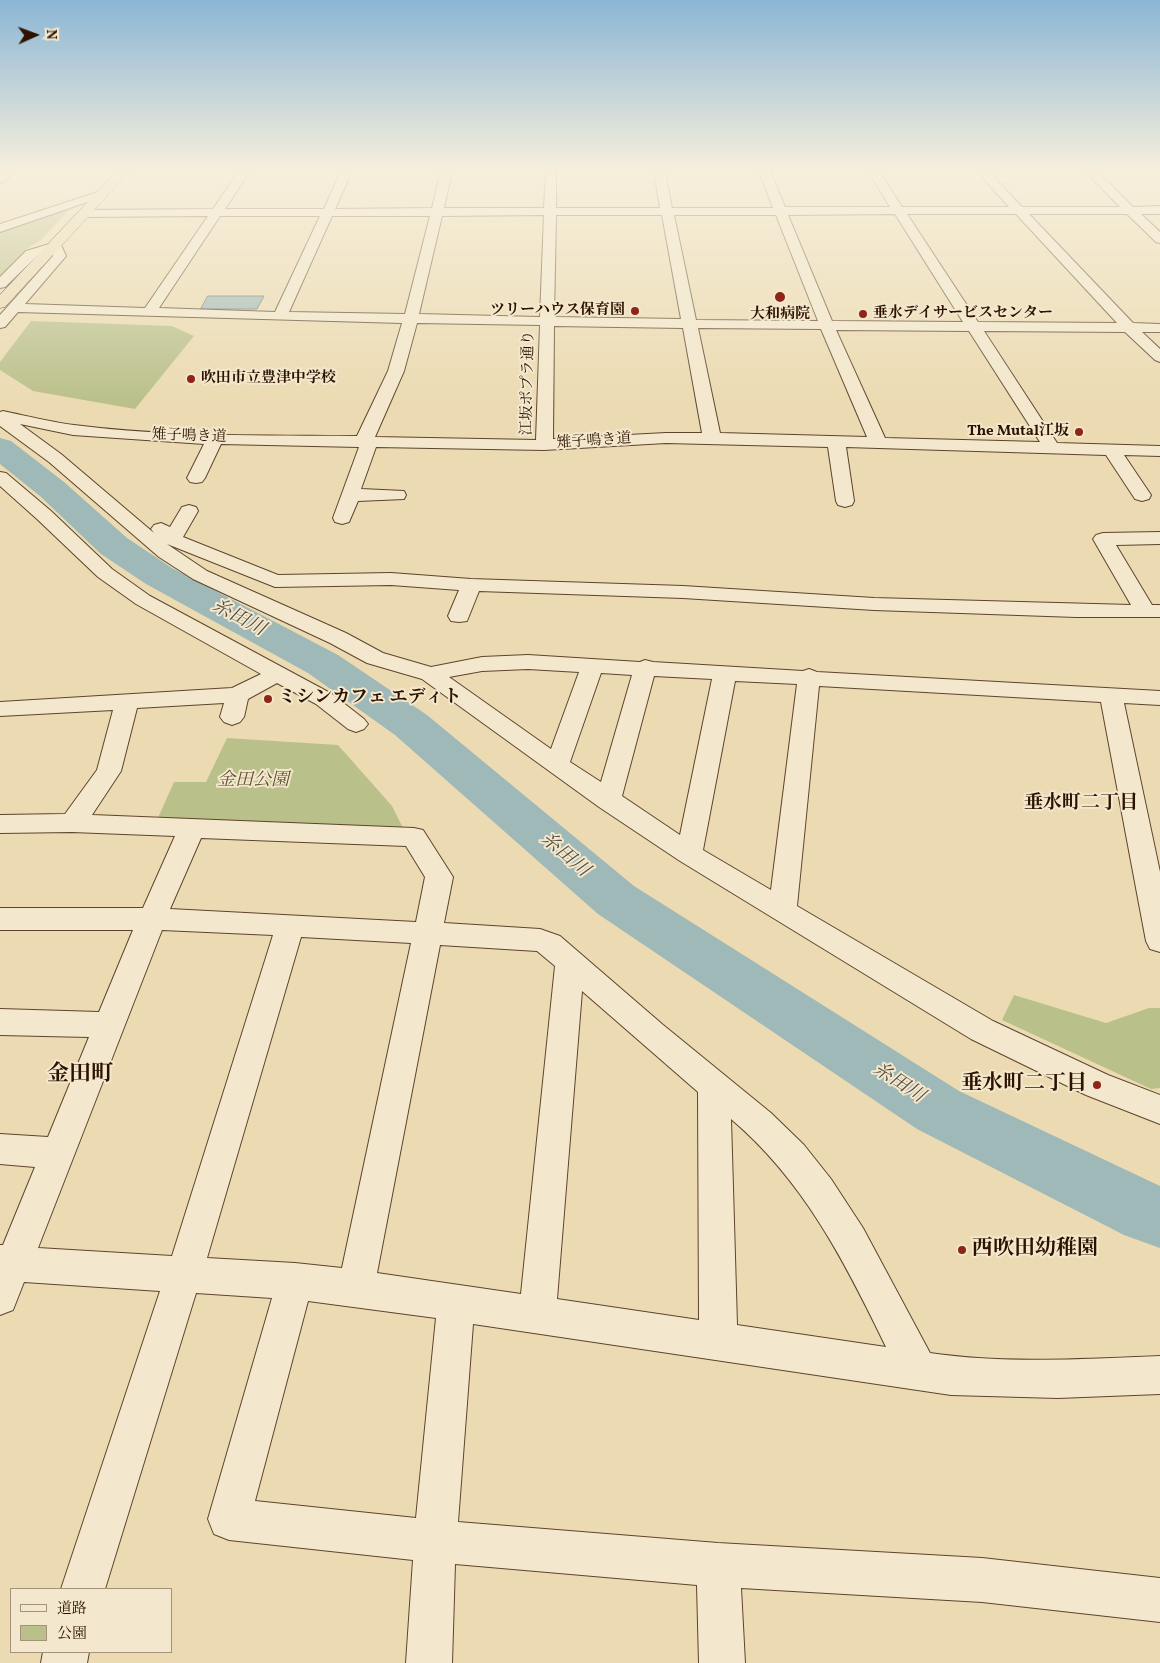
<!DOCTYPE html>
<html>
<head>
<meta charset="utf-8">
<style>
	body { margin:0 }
	#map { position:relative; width:1160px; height:1663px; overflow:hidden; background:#ecdbb2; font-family:Vollkorn,"Noto Serif JP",serif }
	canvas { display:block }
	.legend { position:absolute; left:10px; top:1588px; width:162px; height:65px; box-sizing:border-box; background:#f3e8cd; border:1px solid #a4927b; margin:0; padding:6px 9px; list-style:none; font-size:15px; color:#2e1200 }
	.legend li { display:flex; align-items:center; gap:10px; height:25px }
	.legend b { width:25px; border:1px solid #a4927b }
	.north { position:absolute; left:10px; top:10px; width:50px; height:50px; -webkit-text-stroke:4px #f3e8cd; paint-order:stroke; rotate:88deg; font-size:14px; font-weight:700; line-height:20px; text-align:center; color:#2e1200 }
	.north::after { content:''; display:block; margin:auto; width:18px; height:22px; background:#2e1200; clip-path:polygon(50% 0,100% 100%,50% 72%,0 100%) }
</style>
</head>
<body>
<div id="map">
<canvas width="1160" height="1663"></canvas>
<ul class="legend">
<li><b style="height:6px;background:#f3e8cd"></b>道路</li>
<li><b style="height:14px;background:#bac08a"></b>公園</li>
</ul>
<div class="north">N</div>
</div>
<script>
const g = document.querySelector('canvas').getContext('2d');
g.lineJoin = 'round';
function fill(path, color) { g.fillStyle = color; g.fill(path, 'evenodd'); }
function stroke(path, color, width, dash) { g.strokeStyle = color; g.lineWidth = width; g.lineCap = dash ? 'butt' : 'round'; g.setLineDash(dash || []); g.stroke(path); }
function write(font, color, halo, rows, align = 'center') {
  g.font = font + ' Vollkorn,"Noto Serif JP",serif'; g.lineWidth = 4; g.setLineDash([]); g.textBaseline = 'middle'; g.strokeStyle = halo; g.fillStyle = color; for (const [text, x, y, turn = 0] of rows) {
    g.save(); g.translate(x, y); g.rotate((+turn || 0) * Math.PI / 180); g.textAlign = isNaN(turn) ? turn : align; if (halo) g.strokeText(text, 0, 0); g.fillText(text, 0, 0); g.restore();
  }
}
fill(new Path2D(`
	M73,206L41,240L25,250L0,277V231Z
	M31,321L172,326L194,336L135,409L33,391L0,370V362Z
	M227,738L338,745L392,806L405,832L157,820L174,782H206Z
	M1014,995L1106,1023L1149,1008H1160V1088L1151,1089L1002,1020Z`), '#bac08a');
const water = new Path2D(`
	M208,296H264L257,309H201Z`);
fill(water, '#9fb8b8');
stroke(water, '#72766e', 1);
fill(new Path2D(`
	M0,438L11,441L64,482L127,538L172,568L338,655L427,715L634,886L959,1091L1160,1186V1248L1124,1235L917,1129L598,914L395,735L308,673L146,584L101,554L40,496L0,464Z`), '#9fb8b8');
const minor = new Path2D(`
	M4,171H16L4,182L0,183V174Z
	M239,171H250L225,209H324L341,171H352L335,209L432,208L441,171H452L444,208H544L546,171H556V208H660L654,171H665L672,208H773L759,171H770L785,207H890L868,171H879L902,207H1009L977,171H988L1022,207H1120L1085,171H1097L1133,207L1160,206V214H1141L1160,232V243L1156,242L1127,214H1029L1133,323L1160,324V332H1142L1160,349V362L1155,360L1125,332L984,331L1057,443L1160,446V456L1124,455L1151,495L1149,499L1142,501L1135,499L1106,455L846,447L854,501L852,505L845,507L838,505L836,501L828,447L666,443L544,450L376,447L361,489L404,491L406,495L404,499L358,501L349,522L342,524L335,522L333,518L359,447L221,444L205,478L202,482L196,483L190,482L187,478L204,444L73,435L20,424L61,454L154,533L151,529L154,525L161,523L170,527L182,507L189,505L196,507L198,511L183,537L278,575L391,573L471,579L683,586L874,598L1131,605L1093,539L1096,535L1103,533L1160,532V544L1116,545L1152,605H1160V617H1076L874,610L683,598L479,591L467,621L459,622L451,621L448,616L459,590L391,585L275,587L167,544L207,571L346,633L383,653L431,667L482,657L528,655L640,662L645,660L653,662L803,671L809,669L817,672L1160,691V705L1124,703L1160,872V952L1150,949L1146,941L1101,702L819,686L797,906L993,1021L1108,1075L1160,1095V1124L1086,1095L971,1039L680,861L599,807L422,679L367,663L330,643L193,579L159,557L49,462L0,426V412L3,411C27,416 51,422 74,425C168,437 264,435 357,436L388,371L402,323L18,312L5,327L0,328V315L53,256L52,251L36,257L5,287L0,288V277L26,251L56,242L60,243L66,256L25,304L145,308L208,216L85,217L79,213L81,210L213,209ZM895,214L963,322L832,321L788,215ZM907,214H1016L1117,323L978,322ZM544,215L540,317L419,314L442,216ZM556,215H662L681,319L554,317ZM674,215H776L818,321L696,320ZM220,216H320L275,312L159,308ZM332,216H430L405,314L289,312ZM417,323L540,325L536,440L375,437L404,371ZM554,326L683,328L702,433H666L553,439ZM698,328L821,329L867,437L720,433ZM836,330L969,331L1040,442L885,438ZM528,669L579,672L551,749L449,677L482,671ZM601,673L632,675L601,782L570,762ZM654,676L712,679L680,835L622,796ZM735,681L797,684L771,890L703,850Z
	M101,191L107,194L105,196L0,232V224Z
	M0,472L6,473L51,511L112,569L150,596L332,694L364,719L368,724L364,729L356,732L348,729L316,704L277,683L248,699L244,717L240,722L232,725L224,722L220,717L224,703L137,708L121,771L92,815L414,828L423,830L453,877L444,923L540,929L560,936L662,1024L771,1113L804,1145L831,1179L863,1228L930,1353C1005,1364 1084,1359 1160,1356V1394L1058,1398L951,1395L473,1324L458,1522L718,1543L982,1558L1160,1578V1622L982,1602L741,1588L745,1663H699L697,1585L455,1564L452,1663H406L413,1560L229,1540L214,1534L208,1519L272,1298L196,1293L105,1589H61L160,1291L24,1282L13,1310L0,1315V1245H3L35,1167L0,1164V1134L48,1137L89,1037L0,1035V1009L99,1012L133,930H0V908H143L175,836L72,832L0,833V815L65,814L97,770L113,710L0,716V702L232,688L261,674L136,604L98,577L37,519L0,486ZM201,838L406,846L425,877L416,922L170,909ZM162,930L273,935L172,1256L38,1248ZM301,937L411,943L342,1268L295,1263L207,1258ZM440,945L537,951L555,966L521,1294L377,1273ZM582,991L698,1092L699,1320L557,1299ZM731,1119C804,1181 845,1262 886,1347L737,1325ZM308,1301L436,1318L416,1518L255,1501Z
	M43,1652H89L87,1663H41Z`);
const highway = new Path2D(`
	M117,171H130L5,307L0,308V295Z`);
stroke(minor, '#5e442c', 2);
stroke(highway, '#2e1200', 1);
fill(minor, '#f3e8cd');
fill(highway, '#ecdbb2');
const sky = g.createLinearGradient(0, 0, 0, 404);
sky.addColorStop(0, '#8bb6d5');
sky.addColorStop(0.42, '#f6efdc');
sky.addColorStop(1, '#f6efdc00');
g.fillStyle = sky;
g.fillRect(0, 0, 1160, 404);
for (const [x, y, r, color] of [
	[780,297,6,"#8f2418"],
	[635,311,5,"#8f2418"],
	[863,314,5,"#8f2418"],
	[191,379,5,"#8f2418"],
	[1079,432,5,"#8f2418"],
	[268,699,5,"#8f2418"],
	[1097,1085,5,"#8f2418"],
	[962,1250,5,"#8f2418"]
]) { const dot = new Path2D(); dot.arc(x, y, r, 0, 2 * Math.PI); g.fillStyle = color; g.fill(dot); stroke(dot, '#f3e8cd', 2); }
write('bold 15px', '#2e1200', '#f3e8cd', [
	["ツリーハウス保育園",625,311],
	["垂水デイサービスセンター",873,314,"left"],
	["大和病院",780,315,"center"],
	["吹田市立豊津中学校",201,379,"left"],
	["The Mutal江坂",1069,432]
], 'right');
write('15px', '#2e1200', '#f3e8cd', [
	["江坂ポプラ通り",529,383,-89],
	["雉子鳴き道",189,437,2],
	["雉子鳴き道",594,442,-4]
]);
write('bold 18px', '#2e1200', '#f3e8cd', [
	["ミシンカフェ エディト",278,699]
], 'left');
write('italic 18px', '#5f4f30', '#f3e8cd', [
	["金田公園",253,782]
]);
write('italic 19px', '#564c40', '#f3e8cd', [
	["糸田川",238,619,28],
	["糸田川",564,856,40],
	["糸田川",898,1084,33]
]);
write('bold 19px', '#2e1200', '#f3e8cd', [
	["垂水町二丁目",1081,805]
]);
write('bold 21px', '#2e1200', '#f3e8cd', [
	["垂水町二丁目",1087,1085],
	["西吹田幼稚園",972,1250,"left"]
], 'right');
write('bold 22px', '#2e1200', '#f3e8cd', [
	["金田町",80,1076]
]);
</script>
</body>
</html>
